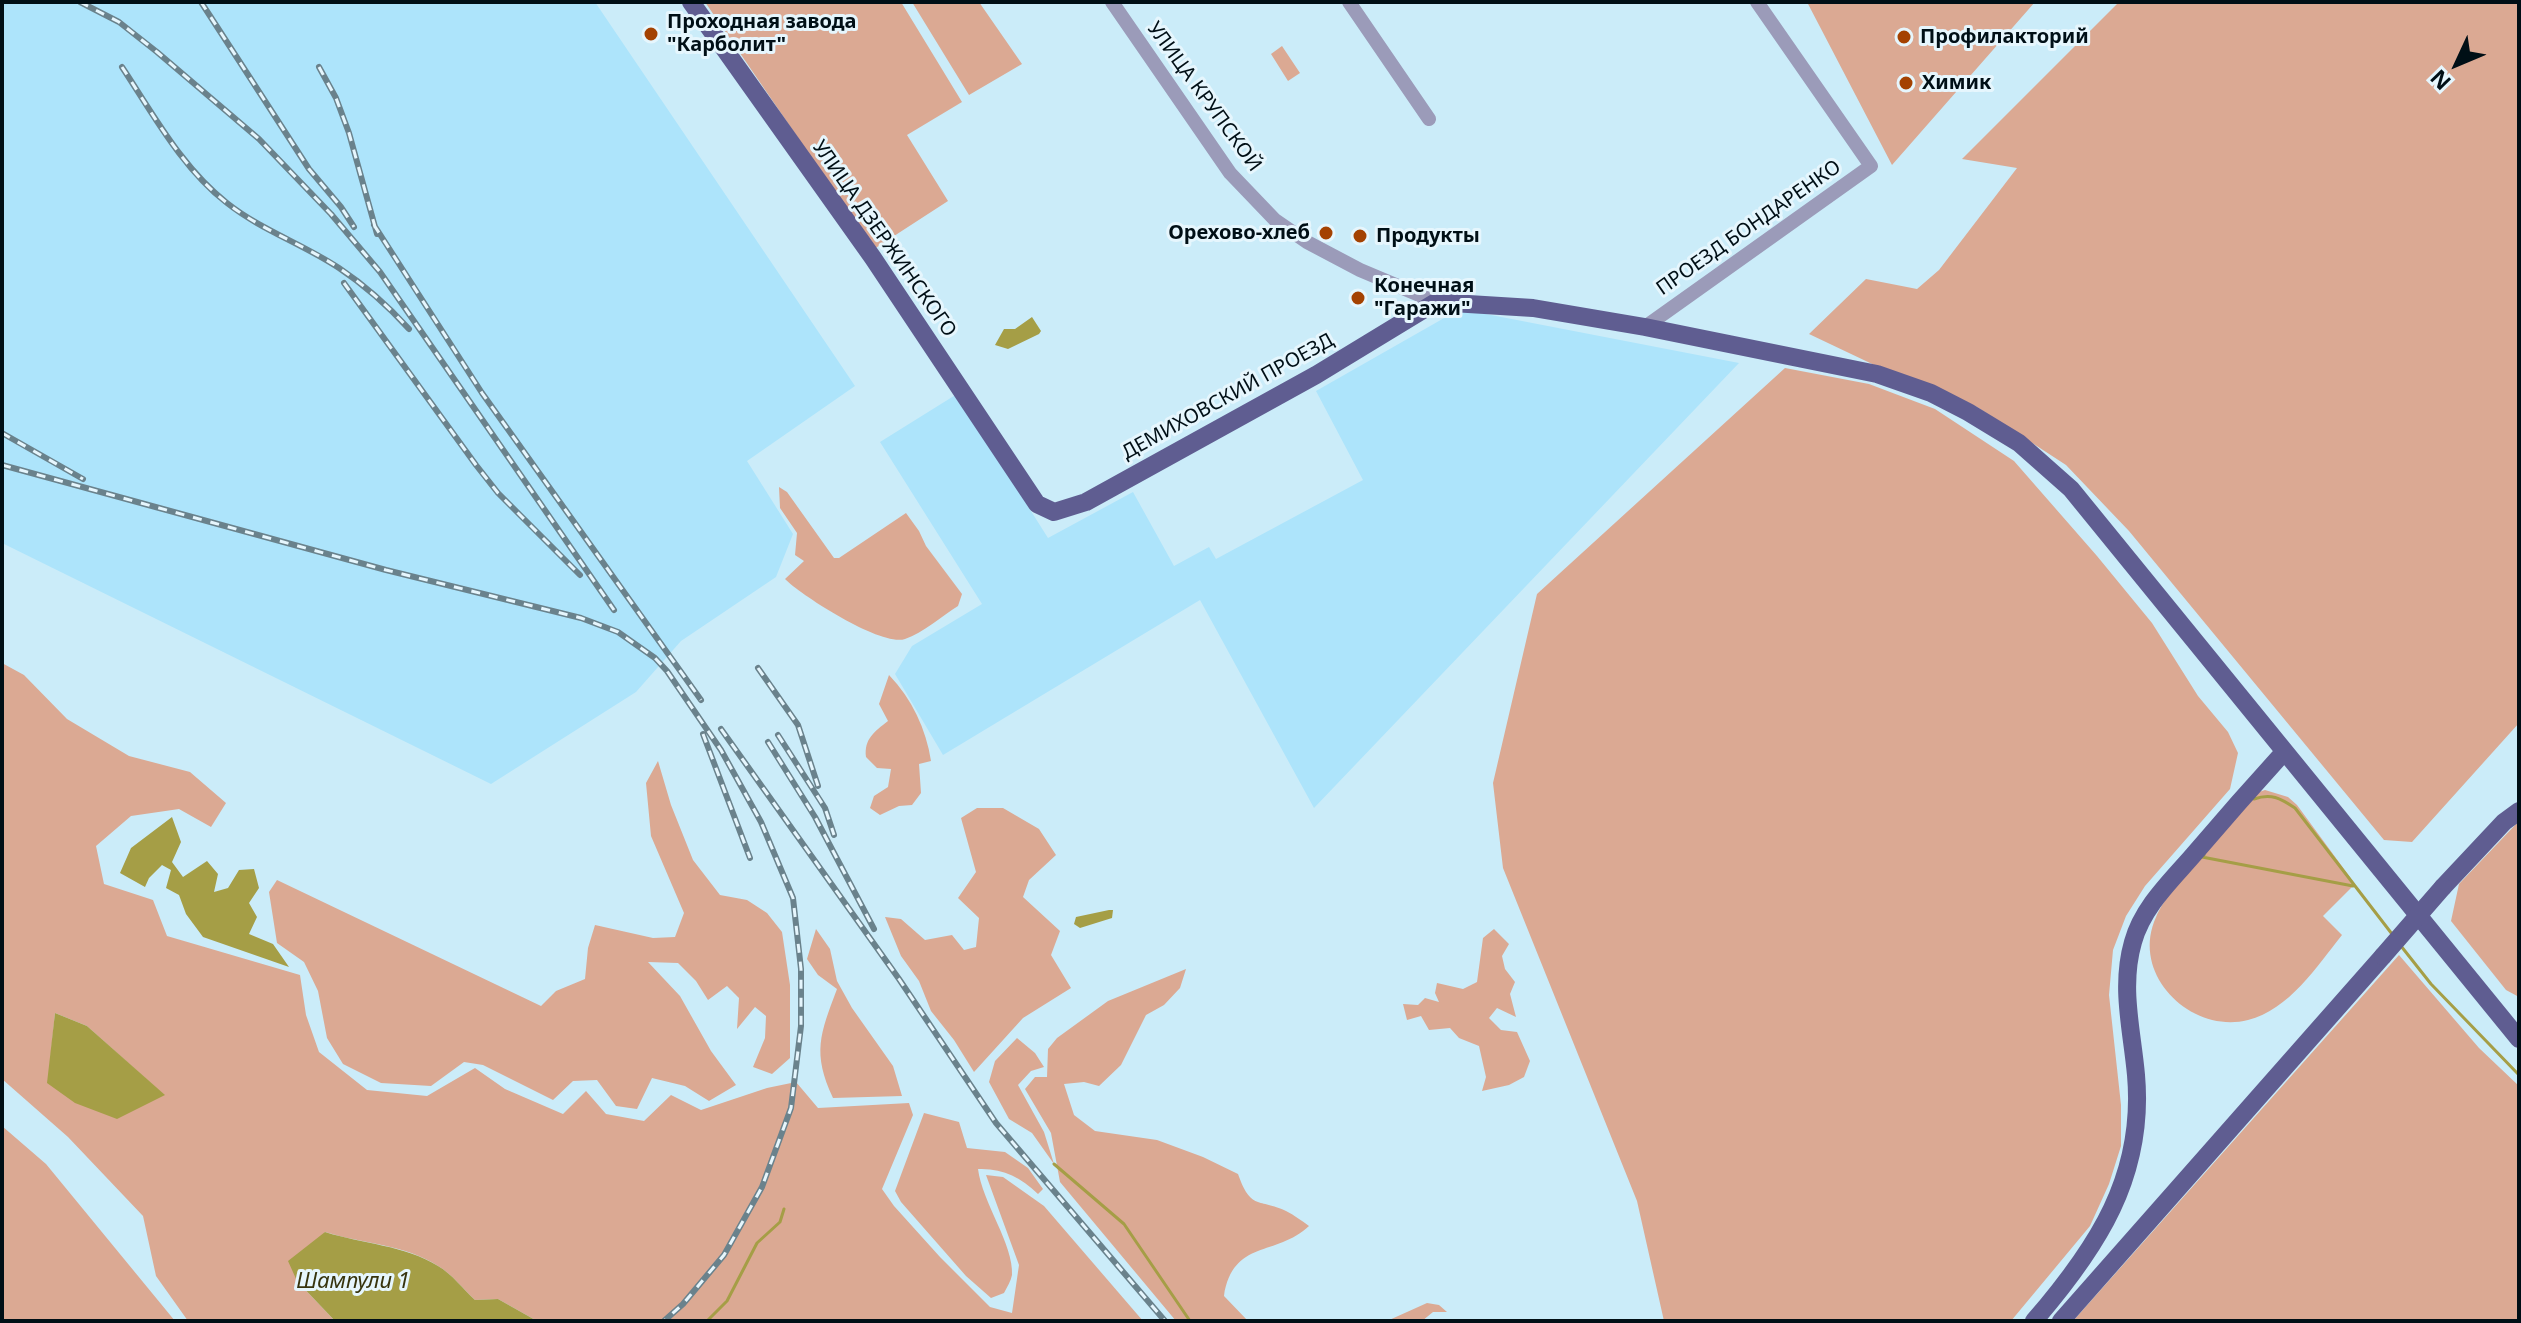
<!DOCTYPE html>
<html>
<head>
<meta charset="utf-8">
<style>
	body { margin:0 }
	#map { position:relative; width:2521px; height:1323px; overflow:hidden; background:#cbecf9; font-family:"Noto Sans",sans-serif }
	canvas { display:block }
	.frame { position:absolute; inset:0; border:4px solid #000f16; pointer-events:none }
	.north { position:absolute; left:2417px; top:24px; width:80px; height:80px; -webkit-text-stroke:6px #e6f6fd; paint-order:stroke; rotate:226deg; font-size:22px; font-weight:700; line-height:32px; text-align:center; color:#000f16 }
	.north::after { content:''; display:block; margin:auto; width:28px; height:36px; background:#000f16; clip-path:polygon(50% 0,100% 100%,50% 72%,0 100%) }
</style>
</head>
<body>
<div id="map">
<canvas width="2521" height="1323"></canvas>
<div class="frame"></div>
<div class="north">N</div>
</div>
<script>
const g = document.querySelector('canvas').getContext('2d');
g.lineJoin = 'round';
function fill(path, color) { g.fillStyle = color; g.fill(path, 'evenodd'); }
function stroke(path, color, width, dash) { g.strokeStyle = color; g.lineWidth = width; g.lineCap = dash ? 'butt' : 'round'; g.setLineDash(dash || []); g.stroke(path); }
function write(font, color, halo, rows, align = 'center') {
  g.font = font + ' "Noto Sans",sans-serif'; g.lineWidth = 6; g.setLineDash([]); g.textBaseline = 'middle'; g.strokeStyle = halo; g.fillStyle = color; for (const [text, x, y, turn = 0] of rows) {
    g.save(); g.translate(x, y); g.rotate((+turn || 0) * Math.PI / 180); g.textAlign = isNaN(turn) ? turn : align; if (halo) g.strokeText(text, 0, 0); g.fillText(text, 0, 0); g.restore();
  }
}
fill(new Path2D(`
	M2,2H595L855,386L747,461L793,534L776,577L681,641L636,692L491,784L2,543Z
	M1460,309L1739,363L1314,808L1200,600L943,755L895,674L912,646L982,604L880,442L957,394L1048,538L1133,492L1174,566L1209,547L1216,559L1363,480L1316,391Z`), '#ade4fb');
fill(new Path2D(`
	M705,2H901L962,102L907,135L948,201L874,249Z
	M912,2H979L1022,64L969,95Z
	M1807,2H2035L1892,165Z
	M2119,2H2519V723L2412,842L2384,840L2129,531L2066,465L1977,407L1889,372L1809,334L1866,279L1917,289L1939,270L2017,168L1962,159Z
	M1282,46L1300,73L1288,81L1271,54Z
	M1785,368L1869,384L1935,409L2014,461L2097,556L2152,623L2198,696L2228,732L2238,753L2230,789L2145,886L2126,916L2113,950L2109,995L2121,1105V1146L2109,1184L2090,1226L2011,1321H1664L1637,1201L1503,868L1493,783L1537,594Z
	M779,487L787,492L834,558H839L906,513L919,531L926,546L962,594L958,606C942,616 923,633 905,639C882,647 802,596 785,579L804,561L795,555L797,533L780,508Z
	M2,663L24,675L67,719L129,756L190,772L226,803L211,827L179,809L131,816L96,846L104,884L153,900L167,936L300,975L306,1015L319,1052L367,1090L427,1096L475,1068L505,1089L563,1114L586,1091L606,1114L644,1121L671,1095L701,1110L767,1088L796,1082L818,1108L909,1103L913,1115L882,1189L894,1206L940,1257L990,1307L1012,1313L1019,1265L986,1175L1003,1177L1044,1206L1143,1321H537L498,1299L475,1300C463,1289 452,1274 438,1266C404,1244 363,1244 325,1232L297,1281L335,1321H188L156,1276L143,1216L68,1137L2,1079ZM55,1013L87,1026L164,1095L48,1083Z
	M889,675C912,699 926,729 931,761L919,764L921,793L912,805L899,806L880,815L870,808L874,796L888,787L891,769L877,768L866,757C864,739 874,732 888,721L879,704Z
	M658,761L671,805L693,860L720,895L747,900L767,913L782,932L790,985V1058L772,1074L753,1067L765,1038L766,1016L755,1007L737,1029L739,998L727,986L708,1000L696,981L678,963L648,962L680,996L711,1051L736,1085L709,1101L685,1086L652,1078L637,1109L616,1106L597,1080L573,1081L553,1100L483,1065L464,1062L431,1086L381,1083L343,1064L327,1038L318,991L304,962L277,943L269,892L277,880L541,1006L556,991L585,979L588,948L595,925L653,938L675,937L684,913L651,836L646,783Z
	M2265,790L2288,797L2297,805L2355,884L2323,916L2342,935C2317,966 2289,1010 2248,1020C2193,1034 2133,978 2154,922C2162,899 2180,882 2196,863C2216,840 2236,817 2256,793Z
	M977,808H1003L1039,829L1056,855L1029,880L1023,897L1060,931L1051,955L1071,988L1023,1018L974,1072L954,1040L931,1011L919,981L901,956L885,917L901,919L925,940L952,935L964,950L976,947L979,918L958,898L976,872L961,818Z
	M2519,821V997L2506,990L2451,921L2459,884Z
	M816,929L830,949L837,981L852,1008L893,1066L902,1096L833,1098C812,1053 820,1034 837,989L818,975L807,959Z
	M1494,929L1509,944L1502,956L1505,969L1515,982L1510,994L1516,1017L1497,1008L1489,1018L1501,1030L1517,1032L1530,1061L1524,1077L1509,1085L1482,1091L1486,1077L1479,1046L1459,1038L1450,1028L1429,1030L1421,1016L1407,1020L1403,1004L1418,1005L1425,998L1439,1002L1435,993L1437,983L1463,989L1477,982L1483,938Z
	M2399,955L2479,1048L2519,1086V1321H2073Z
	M1186,969L1180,988L1164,1005L1146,1015L1121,1065L1099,1086L1084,1082L1064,1084L1074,1115L1095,1131L1157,1140L1203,1157L1238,1174C1251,1211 1259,1198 1286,1211C1294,1215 1302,1221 1309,1226C1276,1257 1233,1239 1224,1296L1248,1321H1176L1060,1182L1051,1133L1025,1089L1035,1077H1047L1048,1049L1057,1038L1108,1001Z
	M1017,1038L1035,1053L1044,1067L1031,1071L1018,1085L1044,1132L1054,1164L1032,1133L1009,1119L989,1082L995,1061Z
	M924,1113L959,1122L967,1148L1005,1152L1028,1168L1043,1189L1038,1194C1020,1177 1003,1168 978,1169C982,1202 1014,1245 1012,1275C1011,1281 1007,1287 1004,1293L991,1298L966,1276L901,1202L895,1191Z
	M2,1126L46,1164L175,1321H2Z
	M1427,1303L1439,1305L1447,1312H1433L1422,1321H1387Z`), '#dba993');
fill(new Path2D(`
	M1032,317L1041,331L1039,334L1008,349L995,345L1004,329H1015Z
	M172,817L181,842L172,862L183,877L207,861L218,874L214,892L228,888L239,870L254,869L259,888L249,903L257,917L249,934L273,944L289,967L203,937L186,914L179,895L166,888L171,870L162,865L149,878L145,887L120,873L131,848Z
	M1109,910H1113L1112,918L1080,928L1074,924L1076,917Z
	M55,1013L87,1026L165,1095L117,1119L75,1103L47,1083Z
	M325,1232C363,1244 404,1245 438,1266C452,1274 463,1289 475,1300L498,1299L537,1321H335L297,1281L288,1261Z`), '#a59e46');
stroke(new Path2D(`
	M2254,799C2271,793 2280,798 2295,808L2392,934
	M2204,855L2202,857L2353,886
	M2401,946L2431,984L2519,1075
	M1054,1164L1124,1224L1190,1321
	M707,1321L727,1301L757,1243L780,1222L784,1209`), '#a59e46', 3);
stroke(new Path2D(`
	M1112,2L1230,173L1275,220L1307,242L1360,270L1436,302
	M1349,2L1429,119
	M1645,327L1871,166L1757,2`), '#9b9bb9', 14);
stroke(new Path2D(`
	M691,2L873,258L1037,504L1054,512L1086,502L1316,375L1436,302L1533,308L1645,327L1877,374L1931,393L1968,412L2019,443L2071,489L2519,1039
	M2443,887L2504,822L2519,811
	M2034,1321C2097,1248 2145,1176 2136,1075C2132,1030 2120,987 2133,942C2143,906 2172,880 2195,853C2224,819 2254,785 2284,752
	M2061,1321L2383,956`), '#5f5d91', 18);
const rail = new Path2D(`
	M80,2L119,22L157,52L259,139L331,214L380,272L614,610
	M201,2L309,169L341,207L354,227
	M122,67C153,114 182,168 227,203C261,230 303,244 339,268C363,284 389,307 409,329
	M319,67L336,98L349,133L377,234
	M374,225L482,393L701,700
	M344,283L476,465L498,493L580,575
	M2,433L83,479
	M2,465L386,570L581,618L618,632L655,658L667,671L721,750L761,822L793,898L801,969V1026L791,1108L762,1187L724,1255L683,1304L664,1321
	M758,668L798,725L818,786
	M721,729L899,979L996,1123L1165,1321
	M703,734L750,858
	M778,735L825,808L834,835
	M768,742L815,817L874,929`);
stroke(rail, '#6a828c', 6);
stroke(rail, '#e6f6fd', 3, [9]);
stroke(new Path2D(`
	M2383,956L2443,887`), '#5f5d91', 18);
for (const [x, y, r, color] of [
	[651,34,8,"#a44202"],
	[1904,37,8,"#a44202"],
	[1906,83,8,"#a44202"],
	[1326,233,8,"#a44202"],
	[1360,236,8,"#a44202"],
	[1358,298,8,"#a44202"]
]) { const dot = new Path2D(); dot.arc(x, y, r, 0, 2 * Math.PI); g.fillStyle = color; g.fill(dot); stroke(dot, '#e6f6fd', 3); }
write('bold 20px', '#000f16', '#e6f6fd', [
	["Проходная завода",667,22],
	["\"Карболит\"",667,45],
	["Профилакторий",1920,37],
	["Химик",1922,83],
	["Орехово-хлеб",1310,233,"right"],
	["Продукты",1376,236],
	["Конечная",1374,286],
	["\"Гаражи\"",1374,309]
], 'left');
write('20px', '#000f16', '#e6f6fd', [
	["УЛИЦА КРУПСКОЙ",1204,97,54],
	["ПРОЕЗД БОНДАРЕНКО",1749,228,-35],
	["УЛИЦА ДЗЕРЖИНСКОГО",884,239,55],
	["ДЕМИХОВСКИЙ ПРОЕЗД",1228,397,-29]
]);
write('italic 22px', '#37340e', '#e6f6fd', [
	["Шампули 1",353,1282]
]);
</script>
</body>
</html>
